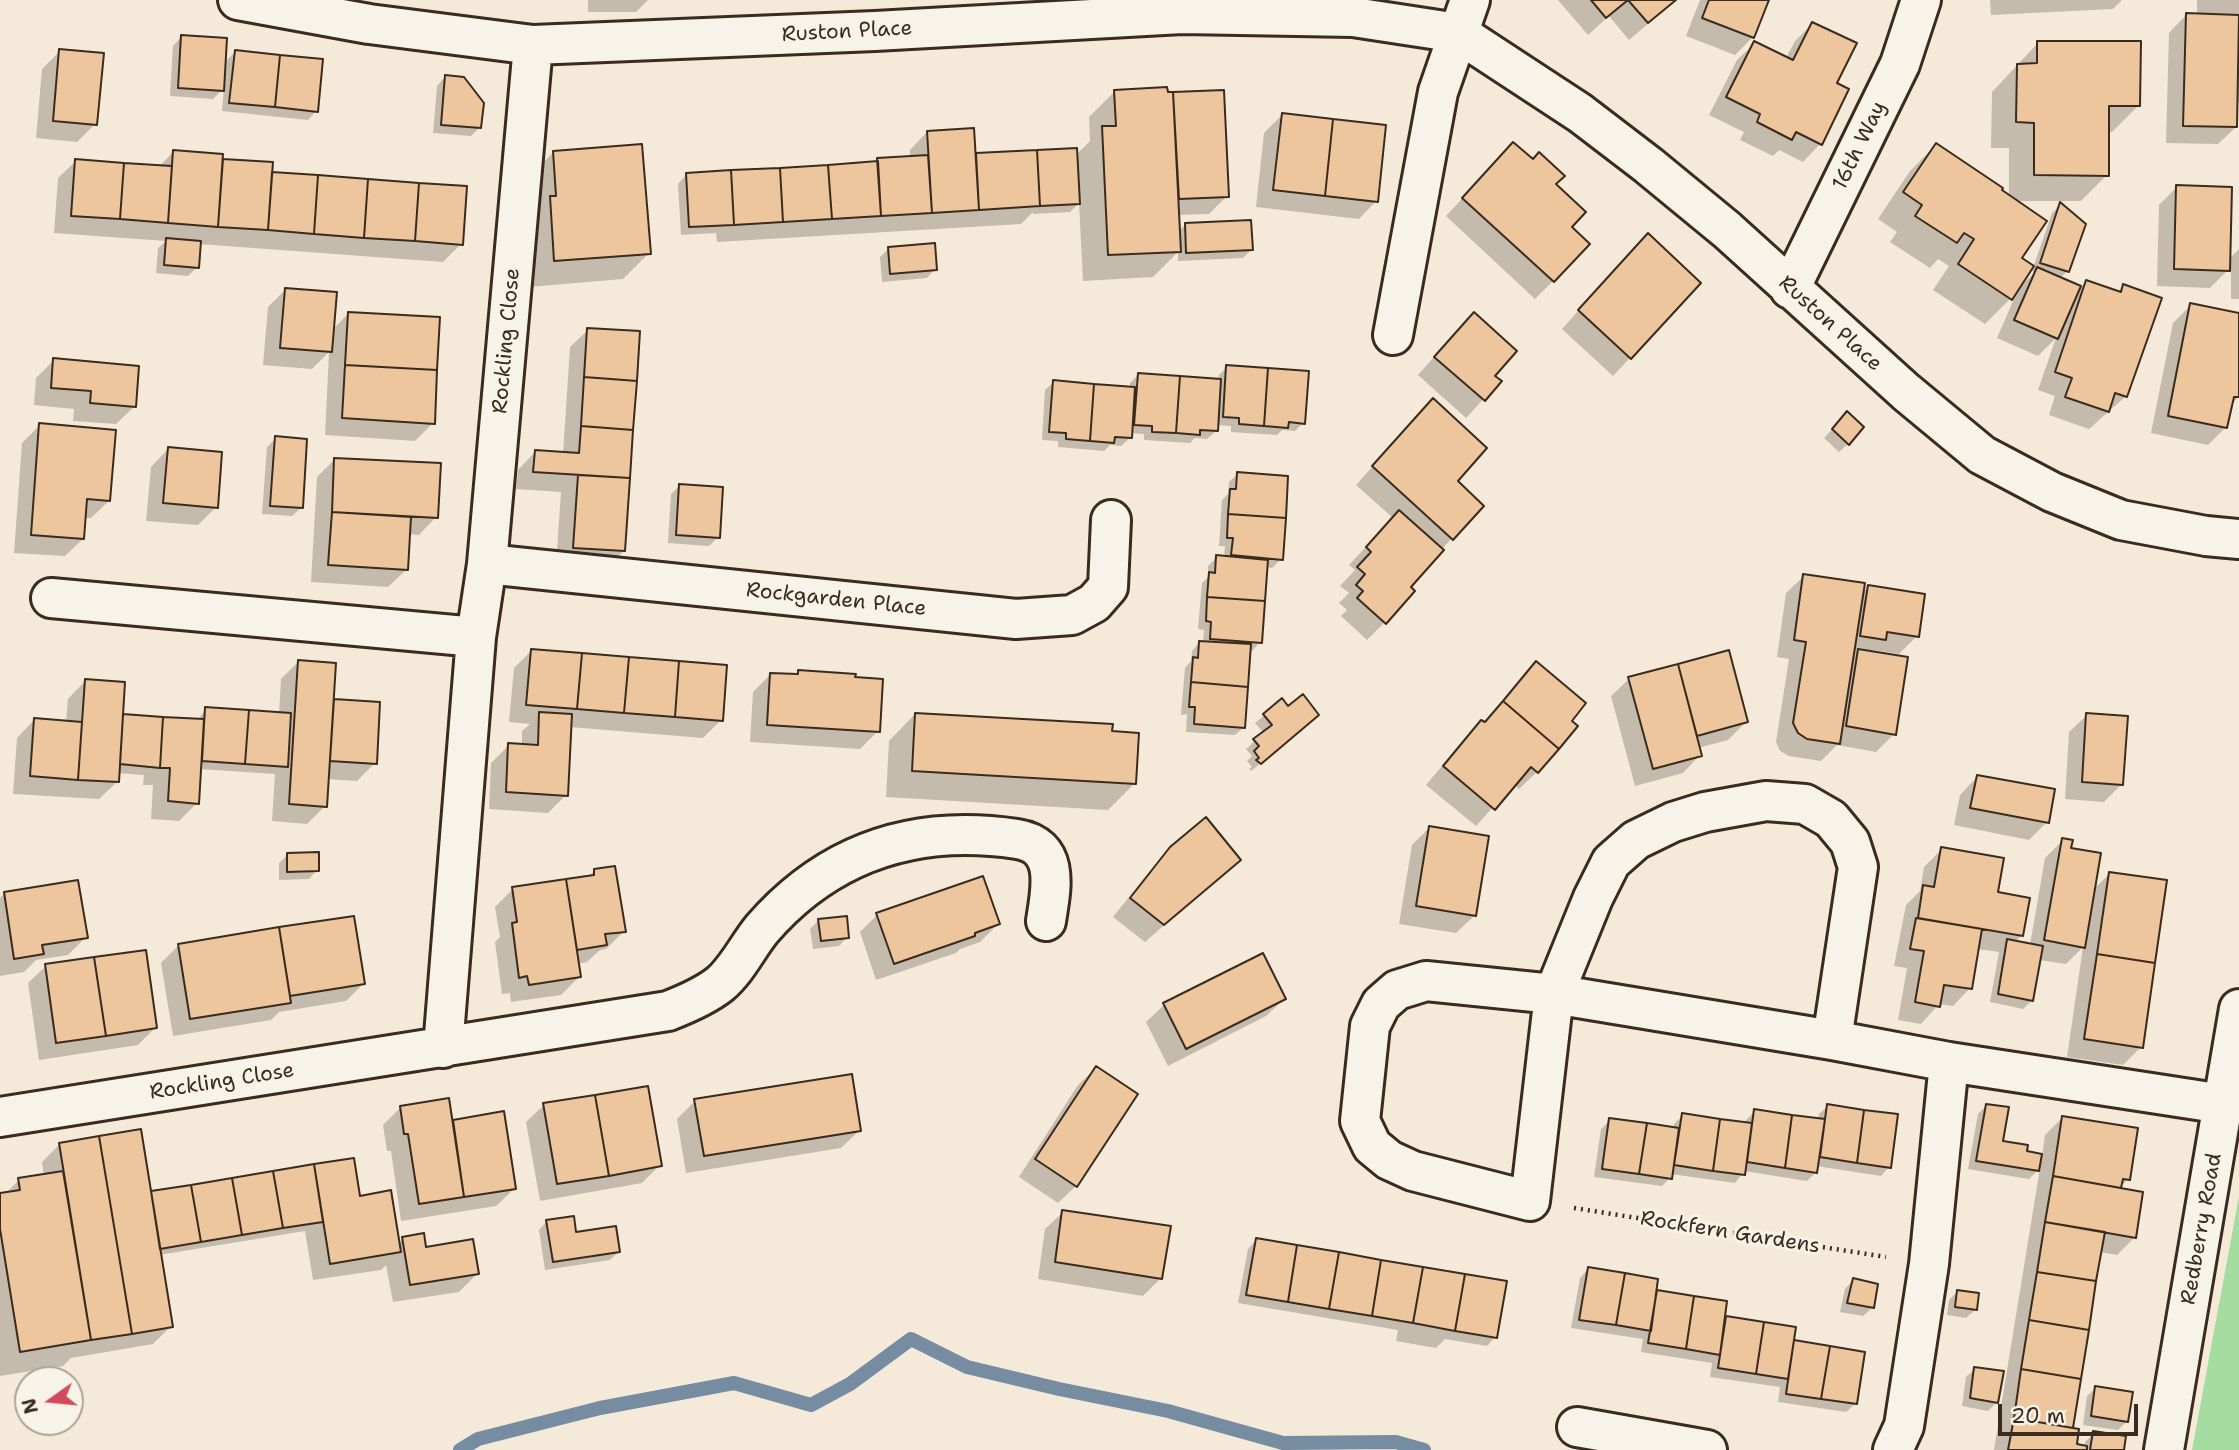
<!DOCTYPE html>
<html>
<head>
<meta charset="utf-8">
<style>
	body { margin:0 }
	#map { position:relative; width:2239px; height:1450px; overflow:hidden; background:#f5ead9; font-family:"Shantell Sans",sans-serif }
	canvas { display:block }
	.north { position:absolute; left:14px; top:1366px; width:70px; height:70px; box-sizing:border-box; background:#f7f3e8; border:2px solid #aca397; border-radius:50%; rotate:255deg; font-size:19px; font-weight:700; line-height:28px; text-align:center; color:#3b2a1e }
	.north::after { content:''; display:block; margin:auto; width:24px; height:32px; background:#d1495b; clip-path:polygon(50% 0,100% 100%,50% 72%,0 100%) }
	.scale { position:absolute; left:1998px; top:1404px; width:140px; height:32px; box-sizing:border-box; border:4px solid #3b2a1e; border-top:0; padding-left:9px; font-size:21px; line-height:24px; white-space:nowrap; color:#3b2a1e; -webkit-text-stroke:5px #f7f3e8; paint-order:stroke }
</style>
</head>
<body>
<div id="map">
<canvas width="2239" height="1450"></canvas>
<div class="north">N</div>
<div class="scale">20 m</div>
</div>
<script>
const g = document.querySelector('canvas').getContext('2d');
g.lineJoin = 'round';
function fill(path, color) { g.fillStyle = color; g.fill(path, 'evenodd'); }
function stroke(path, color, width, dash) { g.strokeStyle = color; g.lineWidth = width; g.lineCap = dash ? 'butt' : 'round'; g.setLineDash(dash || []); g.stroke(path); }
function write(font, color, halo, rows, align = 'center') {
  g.font = font + ' "Shantell Sans",sans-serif'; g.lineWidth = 6; g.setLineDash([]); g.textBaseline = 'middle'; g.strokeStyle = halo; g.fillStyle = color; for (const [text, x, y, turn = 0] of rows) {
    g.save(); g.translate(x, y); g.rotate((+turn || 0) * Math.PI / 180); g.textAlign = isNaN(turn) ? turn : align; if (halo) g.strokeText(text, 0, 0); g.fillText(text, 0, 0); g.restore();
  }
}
fill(new Path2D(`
	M2239,1196V1450H2192Z`), '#a5dda1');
fill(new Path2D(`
	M588,0H648L636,12H588Z
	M1558,0H1676L1629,40L1609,16L1588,35Z
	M1700,0H1767L1753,37L1735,55L1686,36Z
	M1990,0H2122L2113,9L1991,15Z
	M2197,0H2239V102L2236,106V127L2218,144L2166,143L2169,33L2186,15H2197Z
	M1812,24L1834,84L1820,144L1803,162L1779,150L1773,156L1740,140L1744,132L1709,115L1737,60L1755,43L1786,58L1795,41Z
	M181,37L223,64L235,52L316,111L308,120L222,111L224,88L213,99L170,96L173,46Z
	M2038,43L2139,105L2112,132H2107V175L2081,201H2014L2020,259L2033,268L2052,213L2060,205L2084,224L2067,271L2060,279L2080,288L2087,282L2117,292L2124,286L2126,396L2089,429L2049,415L2055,396L2038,390L2056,338L2038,356L1997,338L2017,292L1985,324L1933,290L1949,266L1938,259L1930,268L1890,242L1897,232L1878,219L1910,171L1936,145L2009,197V148H1991L1992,92ZM2029,270L2035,272L2022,285L2021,284Z
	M60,51L95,124L77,142L36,138L42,69Z
	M445,77L480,127L471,136L433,133L437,86Z
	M1115,91L1166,94L1222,92L1227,196L1209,214L1177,215L1178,232L1186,224L1251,250L1243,258L1178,261V252L1153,277L1083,281L1079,203L1070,212L1033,214V212L1021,224L717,242L716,233L681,235L678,184L686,175L874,163L878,160L910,158V150L927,132L975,155L1076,150V155L1090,141L1089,117Z
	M1282,115L1376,201L1359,219L1256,207L1264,133Z
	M173,152L221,160L271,164L270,173L461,244L443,262L199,244L197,267L188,276L156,273L158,248L166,241L54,233L58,178L76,161L159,167Z
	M554,152L649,253L623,279L529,287L527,178Z
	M1496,162L1554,184L1569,228L1553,281L1535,299L1446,216Z
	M2177,187L2228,260L2239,249V299H2231V267L2210,288L2157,286L2159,205Z
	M889,248L935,269L927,278L882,282L880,257Z
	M1630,253V358L1613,376L1562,329Z
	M285,290L332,330L348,314L433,423L415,441L325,435L329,352L312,369L263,365L268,307Z
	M2191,305L2239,315V397L2230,405L2226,427L2208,445L2151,433L2173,323Z
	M588,330L638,333L624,551L606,568L556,565L561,492L516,489L518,470L535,452L563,454L570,347Z
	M1456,332L1499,382L1466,418L1418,375Z
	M54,360L134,407L116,424L73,421L74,409L34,405L36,378Z
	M1227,367L1303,423L1295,431L1282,430L1277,435L1231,432V426L1216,425V431L1207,439L1195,438L1190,443L1144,440V434L1130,433V438L1121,446L1110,445L1104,451L1058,447V441L1042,440L1045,390L1054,382L1130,388V383L1139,374L1218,381L1219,375Z
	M1416,418L1452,538L1409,587L1385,622L1367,640L1341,616L1347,610L1339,603L1349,593L1340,586L1355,570L1349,565L1393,518L1356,485Z
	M1839,422L1848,444L1839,452L1824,438Z
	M40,425L109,501L91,518H84L83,539L65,556L14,553L22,443Z
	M276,438L301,508L292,516L262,514L267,447Z
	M168,449L216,507L198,525L146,521L151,467Z
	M335,459L436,517L419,535L408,534L406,570L388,587L311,582L317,477Z
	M1238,474L1281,559L1272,568L1266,567L1260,642L1252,651L1249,650L1244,727L1235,735L1186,732L1187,714L1181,715L1185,668L1191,661L1192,651L1200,642L1203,643L1204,630L1198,629L1202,583L1208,577V566L1217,557L1224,558L1225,546H1219L1222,500L1228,494L1229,482Z
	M680,485L718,537L709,546L668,543L671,494Z
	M1804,576L1861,594L1868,587L1917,636L1899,654L1873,650L1870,653L1894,734L1876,752L1837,745L1821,761L1789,756L1780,751L1776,742L1789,659L1777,657L1786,593Z
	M532,650L721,720L703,738L570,727L566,795L548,813L489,809L491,763L509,745L522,746V731L530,724L509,722L514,668Z
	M1728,652L1746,722L1728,740L1698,748L1700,755L1683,773L1635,786L1611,696L1629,679Z
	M299,661L332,701L379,704L375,763L357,781L327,779L325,806L307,824L272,821L275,774L199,769L197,803L179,821L151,819L153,785H143L144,775L117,773V782L99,799L13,794L17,738L34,720L66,722L68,699L85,681L121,719L197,721L206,709L279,714L281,679Z
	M1537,663V772L1519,789L1514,784L1476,826L1426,785L1464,740L1482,722L1483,723Z
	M799,672L878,731L860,749L750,742L753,692L771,674L795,676Z
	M1282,701L1288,709L1309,723L1251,771L1249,769L1252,767L1247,761L1252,756L1246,749L1264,733L1255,723Z
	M915,714L1110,732L1135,783L1108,810L886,797L889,741Z
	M2087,715L2121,785L2104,802L2065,799L2069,732Z
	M1977,777L2047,822L2029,840L1954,825L1960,795Z
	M1430,827L1474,916L1456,933L1399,924L1412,845Z
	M2063,840L2093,890L2109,874L2141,1047L2123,1065L2067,1057L2083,947L2066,964L2039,960L2032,1000L2023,1009L1990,1002L1999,952L1977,949L1970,988L1953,1006L1939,1004L1921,1024L1898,1020L1907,968L1894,966L1906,905L1920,891L1924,867L1942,849L1996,894L2022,935L2015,942L2030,945L2045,858Z
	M1171,848L1239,860L1145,942L1113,917L1153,867Z
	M288,854L317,870L309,879L279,880V863Z
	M594,871L624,931L606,949L600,950L587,962L577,964L579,977L561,995L511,1002L510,993L502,994L495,942L500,937L495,907L513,889L587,878Z
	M4,894L86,937L68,955L36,960L24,972L0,976V898Z
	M877,915L998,924L980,942L960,949L956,953L876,980L860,932Z
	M353,918L364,983L346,1001L279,1012L271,1020L173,1036L161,963L179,945Z
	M819,920L847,937L839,946L813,949L810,929Z
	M1262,955L1284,999L1266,1016L1168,1066L1146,1022L1164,1005Z
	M46,966L155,1028L138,1045L39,1060L28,983Z
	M1096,1068L1076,1186L1058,1203L1019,1177L1078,1085Z
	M695,1101L859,1131L841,1148L686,1173L677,1119Z
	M544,1105L660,1165L642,1183L540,1201L526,1122Z
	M1828,1106L1889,1167L1881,1176L1816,1166V1172L1807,1181L1744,1171L1735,1183L1671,1174L1670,1178L1662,1186L1594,1177L1601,1129L1610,1120L1673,1129L1674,1124L1683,1115L1746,1124V1120L1755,1111L1818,1120L1819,1114Z
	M1986,1106L2001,1143L2025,1153L2042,1156L2045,1135L2063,1117L2128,1179L2118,1189L2135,1237L2117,1255L2100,1252L2071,1429L2075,1445L2084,1447L2085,1442L2094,1433L2122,1450H1994L2040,1168L2029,1179L1968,1169L1978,1114Z
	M401,1107L451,1122L502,1113L514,1189L496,1206L401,1221L391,1151H387L383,1125Z
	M60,1144L150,1195L152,1193L353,1160L359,1198L398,1244L403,1239L477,1274L459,1292L393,1302L386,1265L381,1270L313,1280L305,1231L159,1255L171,1326L153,1344L71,1358L63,1366L0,1376V1195L5,1194L19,1180L44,1176L42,1162Z
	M1063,1212L1161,1278L1143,1296L1038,1279L1045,1229Z
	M547,1221L575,1234L619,1251L610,1260L545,1270L539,1230Z
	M1256,1240L1495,1337L1487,1346L1445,1339L1436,1348L1396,1341L1398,1330L1238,1303L1248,1249Z
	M1588,1269L1655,1291L1725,1303L1724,1317L1794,1329L1792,1342L1863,1353L1855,1404L1846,1412L1778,1402L1780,1387L1710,1377L1712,1363L1641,1352L1643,1339L1571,1328L1580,1278Z
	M1853,1280L1872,1308L1863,1316L1840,1312L1845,1289Z
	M1957,1292L1975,1310L1966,1318L1947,1315L1949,1300Z
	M1975,1369L1997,1402L1988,1411L1962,1406L1966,1377Z
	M2096,1388L2127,1421L2118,1430L2083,1425L2087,1396Z`), '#0003');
stroke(new Path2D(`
	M460,1450L478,1439L600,1408L734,1383L811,1405L850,1384L911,1339L967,1367L1059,1389L1168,1411L1283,1443L1396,1442L1424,1450`), '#758ca1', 14);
const building = new Path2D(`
	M1591,0H1628L1606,18Z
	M1628,0H1676L1648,23Z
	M1709,0H1769L1754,38L1702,18Z
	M2186,13L2239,15L2237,127L2183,126Z
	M1812,22L1857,43L1837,83L1849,89L1822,145L1796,132L1792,140L1757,122L1760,114L1726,97L1754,41L1793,60Z
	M181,35L227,38L224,91L178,88Z
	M2037,41H2141L2140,106H2109V176L2034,175V123L2016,122L2017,64L2037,63Z
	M59,49L104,53L97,125L53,121Z
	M235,50L280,55L275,107L229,103Z
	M280,55L323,59L318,112L275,107Z
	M445,75L464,77L484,103L481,128L441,125Z
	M1167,87L1168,92H1173L1181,252L1108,255L1102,126H1116L1114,90Z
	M1224,90L1229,197L1179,199L1173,92Z
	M1282,113L1333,119L1325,196L1273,190Z
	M1333,119L1386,125L1378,202L1325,196Z
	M974,128L979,210L932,213L927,131Z
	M1513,142L1533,159L1539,152L1565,176L1556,184L1586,212L1572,227L1590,244L1554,282L1462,198Z
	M1936,143L2003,188L2002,190L2047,221L2022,258L2034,266L2012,300L1958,264L1974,239L1964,233L1957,243L1915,216L1922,205L1903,192Z
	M642,144L651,254L554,261L550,196H556L553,151Z
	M1077,148L1080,204L1040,206L1037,150Z
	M173,150L223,154L218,227L168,223Z
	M1037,150L1040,206L979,210L976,153Z
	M928,155L932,213L881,216L877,158Z
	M75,159L124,163L120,219L71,216Z
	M223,159L273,162L268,230L218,227Z
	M878,161L881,216L832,219L828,165Z
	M124,163L172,166L168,223L120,219Z
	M828,165L832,219L783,222L780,168Z
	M780,168L783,222L734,225L731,170Z
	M731,170L734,225L689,227L686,173Z
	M272,172L318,175L314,234L268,230Z
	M318,175L368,179L364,238L314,234Z
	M368,179L419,183L415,241L364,238Z
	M419,183L467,186L463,245L415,241Z
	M2176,185L2232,187L2230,271L2174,269Z
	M2060,202L2086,224L2069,272L2040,263Z
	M1251,220L1253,250L1186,253L1185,223Z
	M1648,233L1701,283L1631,359L1578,310Z
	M166,238L201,241L199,268L164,265Z
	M935,243L937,270L890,274L888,247Z
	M2037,267L2081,286L2058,339L2014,320Z
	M2086,280L2121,292L2123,284L2162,298L2127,397L2115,393L2109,412L2065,397L2072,378L2055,372Z
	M285,288L337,292L332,352L280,348Z
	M2190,303L2239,313V397H2234L2227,428L2168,416Z
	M348,312L440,317L437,370L345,365Z
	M1474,312L1517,351L1495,376L1502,381L1485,401L1434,357Z
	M587,328L640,331L637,381L584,377Z
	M53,358L139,366L136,407L90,403L91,391L51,388Z
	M345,365L437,370L435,424L342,418Z
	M1226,365L1268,368L1264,426L1239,424V418L1223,417Z
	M1268,368L1309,371L1305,424L1289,422L1288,428L1264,426Z
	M1138,373L1180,376L1176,433L1152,432V426L1134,425Z
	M1180,376L1221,379L1218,431L1200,430V435L1176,433Z
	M584,377L637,381L633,430L581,426Z
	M1053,380L1094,384L1090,441L1066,439V433L1049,432Z
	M1094,384L1135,387L1132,438L1115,437L1114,443L1090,441Z
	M1433,398L1487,448L1458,481L1484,506L1453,540L1372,466Z
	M1847,411L1864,427L1849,445L1832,429Z
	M39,423L116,430L110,501L87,499L84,539L31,535Z
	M581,426L633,430L630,478L533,472L535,450L579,453Z
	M275,436L307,439L303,508L270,506Z
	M168,447L222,452L218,508L163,503Z
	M334,458L441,463L438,518L332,512Z
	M1237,472L1288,476L1286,518L1228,514L1230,489H1236Z
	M578,475L630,478L625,551L573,548Z
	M679,484L723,487L720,538L676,535Z
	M1399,510L1444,550L1411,587L1415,591L1386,624L1357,598L1363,591L1356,585L1365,574L1357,567L1371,552L1366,547Z
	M332,512L411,517L408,570L328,565Z
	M1228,514L1286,518L1283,560L1231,555L1233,538H1227Z
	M1216,555L1268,560L1265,601L1207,597L1209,572L1215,573Z
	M1803,574L1865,583L1840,744L1807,739L1798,733L1793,723L1806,642L1794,640Z
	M1868,585L1925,594L1919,637L1887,632L1886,640L1860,636Z
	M1207,597L1265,601L1262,643L1210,639L1211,622L1206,621Z
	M1199,641L1251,644L1248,687L1191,682L1193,657L1198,658Z
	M531,649L582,653L577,709L526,705Z
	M1858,649L1908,657L1896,735L1846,726Z
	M1729,650L1748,722L1697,736L1678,664Z
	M582,653L629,657L624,713L577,709Z
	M629,657L679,661L675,717L624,713Z
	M298,660L336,663L327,807L289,804Z
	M679,661L727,665L723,721L675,717Z
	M1536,661L1586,703L1572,721L1578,726L1559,749L1503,701Z
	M1678,664L1702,756L1653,769L1628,677Z
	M798,670L856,674L855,677L883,679L880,732L767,725L770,673L798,674Z
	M85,679L125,682L119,782L78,780Z
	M1191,682L1248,687L1245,728L1194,724L1195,707H1189Z
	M1303,694L1319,715L1261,764L1256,760L1259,758L1254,751L1259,746L1253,739L1272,725L1263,714L1282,698L1288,706Z
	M334,699L380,702L377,764L330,761Z
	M1503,701L1559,749L1538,773L1531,767L1495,810L1443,766L1481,720L1485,722Z
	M205,707L249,710L245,764L202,761Z
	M249,710L291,713L288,767L245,764Z
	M539,712L572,714L568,796L506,792L508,743L538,745Z
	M915,713L1113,724L1112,731L1139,733L1136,784L912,771Z
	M2086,713L2128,716L2123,785L2082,782Z
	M123,714L163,717L160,768L120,764Z
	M163,717L204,719L199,804L168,801L170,768H160Z
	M34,718L82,722L78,780L30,776Z
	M1977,775L2055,789L2049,823L1970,808Z
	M1206,817L1241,860L1164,925L1130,898L1170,847Z
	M1429,826L1489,836L1476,916L1416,906Z
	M2062,838L2073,840L2071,848L2101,853L2085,948L2044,940Z
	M1941,847L2004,858L1998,892L2030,898L2023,936L1918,918L1923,885L1934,887Z
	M319,852V871L287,872V853Z
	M615,866L626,932L605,934L607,945L577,950L566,879L594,875V869Z
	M2109,872L2167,880L2155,963L2097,954Z
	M983,876L1000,924L975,933V936L894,964L876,913Z
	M566,879L581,977L529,985L527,976L519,978L512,923L517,922L512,887Z
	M78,880L88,938L42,945L44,954L14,959L4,892Z
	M354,916L365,984L290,996L279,927Z
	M847,916L849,938L821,941L818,919Z
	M1916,918L1982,929L1972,989L1944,985L1940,1007L1915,1002L1924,951L1910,949Z
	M279,927L291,1003L190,1019L178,944Z
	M2007,939L2043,946L2033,1001L1998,994Z
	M146,950L157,1028L106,1036L94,957Z
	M1263,953L1286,999L1186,1049L1163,1003Z
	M2097,954L2155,963L2143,1048L2084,1039Z
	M94,957L106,1036L56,1043L45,964Z
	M1096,1066L1138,1094L1077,1187L1035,1159Z
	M852,1074L861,1131L704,1156L694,1099Z
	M648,1086L662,1166L609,1176L595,1095Z
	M595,1095L609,1176L557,1184L543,1103Z
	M449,1098L464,1197L419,1204L408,1134H404L400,1106Z
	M1827,1104L1864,1110L1857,1163L1820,1157Z
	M1986,1104L2009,1107L2003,1141L2028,1145L2027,1151L2042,1154L2039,1171L1976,1161Z
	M1754,1109L1792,1115L1785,1168L1747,1162Z
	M1864,1110L1898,1114L1891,1168L1857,1163Z
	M504,1111L516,1189L464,1197L453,1120Z
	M1682,1113L1720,1119L1713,1171L1674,1165Z
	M1792,1115L1825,1119L1817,1173L1785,1168Z
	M2062,1116L2138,1128L2130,1180L2123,1179L2121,1188L2053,1176Z
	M1609,1118L1647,1123L1639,1174L1602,1169Z
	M1720,1119L1752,1123L1745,1175L1713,1171Z
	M1647,1123L1679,1128L1672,1179L1639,1174Z
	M141,1129L173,1327L132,1334L99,1136Z
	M99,1136L132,1334L91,1340L59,1143Z
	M354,1158L360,1196L391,1190L401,1252L330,1264L314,1164Z
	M314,1164L323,1222L283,1228L273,1171Z
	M63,1171L91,1340L20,1352L0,1229V1193L20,1190L18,1178Z
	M273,1171L283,1228L242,1235L232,1178Z
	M2053,1176L2143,1192L2136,1238L2045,1222Z
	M232,1178L242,1235L201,1242L191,1185Z
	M191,1185L201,1242L160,1249L151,1191Z
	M1062,1210L1171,1226L1162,1279L1055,1262Z
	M574,1216L576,1232L616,1226L620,1252L553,1262L546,1220Z
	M2045,1222L2105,1232L2096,1281L2037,1272Z
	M424,1233L426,1247L473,1239L479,1274L410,1285L402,1237Z
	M1256,1238L1297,1245L1288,1302L1246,1295Z
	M1297,1245L1339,1252L1329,1309L1288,1302Z
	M1339,1252L1381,1260L1372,1316L1329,1309Z
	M1381,1260L1423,1267L1413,1323L1372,1316Z
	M1423,1267L1465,1274L1455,1331L1413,1323Z
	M1588,1267L1625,1273L1616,1325L1579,1320Z
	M2037,1272L2096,1281L2089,1330L2029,1320Z
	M1625,1273L1658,1279L1651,1331L1616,1325Z
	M1465,1274L1507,1281L1497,1338L1455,1331Z
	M1853,1278L1878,1284L1874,1308L1847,1303Z
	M1657,1290L1694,1296L1686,1349L1648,1343Z
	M1957,1290L1979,1293L1977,1310L1955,1307Z
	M1694,1296L1727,1301L1720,1355L1686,1349Z
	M1726,1316L1764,1322L1756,1374L1718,1368Z
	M2029,1320L2089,1330L2081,1379L2021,1369Z
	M1764,1322L1796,1327L1788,1379L1756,1374Z
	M1794,1340L1830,1346L1821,1399L1786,1394Z
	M1830,1346L1865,1352L1857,1404L1821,1399Z
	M1974,1367L2004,1371L1998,1403L1970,1398Z
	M2021,1369L2081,1379L2073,1428L2014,1418Z
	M2095,1386L2133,1392L2128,1422L2091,1416Z
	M2014,1418L2079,1429L2077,1444L2087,1446V1450H2008Z
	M2093,1431L2126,1436L2124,1450H2090Z`);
fill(building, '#edc69d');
stroke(building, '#3b2a1e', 2);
const minor = new Path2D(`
	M238,0L369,24L533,45L875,31L1182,14L1353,17L1458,33L1580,113L1648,165L1727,230L1906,392L1982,455L2052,492L2121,520L2206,536L2239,539
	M1790,289L1900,64L1921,0
	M1393,335L1438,92L1470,0
	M487,564L1016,619L1072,615L1094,603L1108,587L1111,520
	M51,598L476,637
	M1832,1040L1858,867L1850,842L1831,819L1805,804L1766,801L1705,812L1673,822L1636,840L1611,862L1593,898L1554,994L1530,1201L1413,1171L1389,1160L1372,1146L1360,1121L1370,1026L1381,1004L1397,990L1426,981L1554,994L1832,1040L1949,1062L2223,1104
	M443,1048L476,637L487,564L533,45
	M0,1117L668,1011C686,1004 705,996 720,984C737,970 748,946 762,929C830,851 916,824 1017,839C1061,846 1051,889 1046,921
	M1577,1427L1707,1450
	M1893,1450L1904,1426L1929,1264L1949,1062
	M2164,1450L2239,1009`);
stroke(minor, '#3b2a1e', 44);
stroke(new Path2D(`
	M1574,1208L1886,1257`), '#3b2a1e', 4.5, [2, 5]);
stroke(minor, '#f7f3e8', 38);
write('21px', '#3b2a1e', '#f7f3e8', [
	["Ruston Place",847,32,-3],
	["16th Way",1860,146,-64],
	["Ruston Place",1830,324,42],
	["Rockling Close",507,341,-85],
	["Rockgarden Place",836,600,6],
	["Rockling Close",222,1082,-9],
	["Redberry Road",2202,1229,-80],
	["Rockfern Gardens",1730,1233,9]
]);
</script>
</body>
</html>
